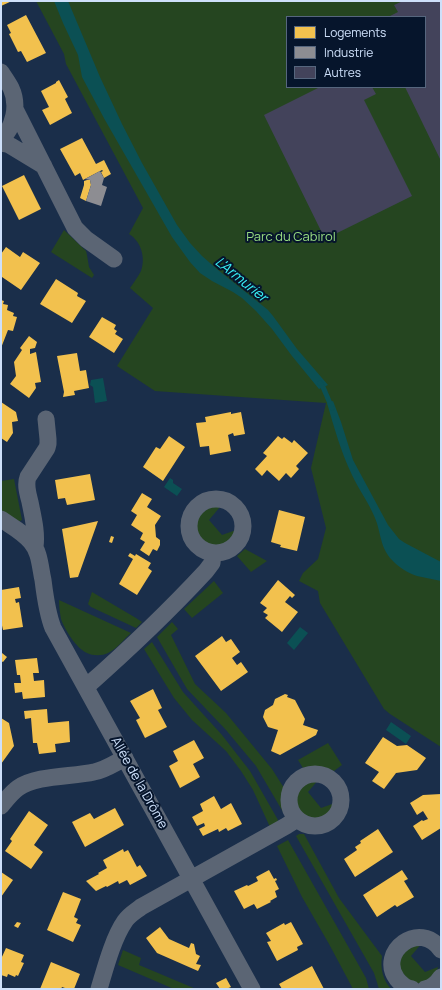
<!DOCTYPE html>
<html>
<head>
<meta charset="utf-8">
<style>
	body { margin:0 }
	#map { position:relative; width:442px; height:990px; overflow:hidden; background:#1a2e4a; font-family:Manrope,sans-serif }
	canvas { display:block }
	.frame { position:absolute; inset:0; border:2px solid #cee0fa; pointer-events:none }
	.legend { position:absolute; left:286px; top:16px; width:140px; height:72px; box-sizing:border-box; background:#06152c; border:1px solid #56667e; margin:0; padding:5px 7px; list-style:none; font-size:12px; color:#cee0fa }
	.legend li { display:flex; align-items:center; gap:8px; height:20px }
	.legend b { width:20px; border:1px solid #56667e }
</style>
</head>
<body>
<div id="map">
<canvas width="442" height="990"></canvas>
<div class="frame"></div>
<ul class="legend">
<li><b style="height:11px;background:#f2c14e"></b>Logements</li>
<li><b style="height:11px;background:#8d8d92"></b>Industrie</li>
<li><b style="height:11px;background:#43435b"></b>Autres</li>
</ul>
</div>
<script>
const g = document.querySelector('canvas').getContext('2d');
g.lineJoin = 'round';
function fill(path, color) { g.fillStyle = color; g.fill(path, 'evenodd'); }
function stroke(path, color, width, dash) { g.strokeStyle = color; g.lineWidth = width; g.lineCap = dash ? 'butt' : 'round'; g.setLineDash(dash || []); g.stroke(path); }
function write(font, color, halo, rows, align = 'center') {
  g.font = font + ' Manrope,sans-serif'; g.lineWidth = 4; g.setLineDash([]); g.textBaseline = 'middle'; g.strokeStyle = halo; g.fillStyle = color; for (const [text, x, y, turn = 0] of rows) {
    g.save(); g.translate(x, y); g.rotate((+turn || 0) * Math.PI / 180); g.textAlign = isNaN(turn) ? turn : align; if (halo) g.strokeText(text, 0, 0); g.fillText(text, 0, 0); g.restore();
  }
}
fill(new Path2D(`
	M36,1H441V747L390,714L384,709L320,603L318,591L299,581L303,573L318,559L326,528L311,468L326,403L155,391L117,366L153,308L130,288C134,282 138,277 141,271C146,258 141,241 129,234L143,208L66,64L64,54ZM287,17H425V87H287Z
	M64,230L86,251L87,255L89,267L94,275L92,278L51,252Z
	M14,479L22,520L20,521L15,520L1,511V481Z
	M212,507H220L209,520L222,535L236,530C221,571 171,525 212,507Z
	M245,549L267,561L251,572L237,556Z
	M214,581L223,593L192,618L184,609Z
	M92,592L136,618L142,622L136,628L91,607L88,604Z
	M59,600L131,633C124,639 117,649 108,653C102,656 93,656 87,653C76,648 65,630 61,619C60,613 59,607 59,600Z
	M172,622L178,629L171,635L195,684L226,713L272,769L284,788C282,797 284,803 283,812L256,766L226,730L187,689L157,637Z
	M152,642L183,692L222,735L250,771L278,820L277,823L270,827L253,790L241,771L226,751L192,720L174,698L144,649Z
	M328,743L342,765L334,771C323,766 314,765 303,768L298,760Z
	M311,779H319L308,792L321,808L335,803C318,844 270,797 311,779Z
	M299,834H304L339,898L382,956C380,969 383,980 391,989H379L374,973L296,836Z
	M288,840L366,978L369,989H353L329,944L302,897L277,846Z
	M422,943L411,956L425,972L438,967L436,974L423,983H415L408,980L399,968L402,952Z
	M123,950L141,958L139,965L196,989H174L118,965Z`), '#254520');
fill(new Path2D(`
	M54,1H68L100,77L122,124L142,163L177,225L190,243L202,256L218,270L268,310L273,316L297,349L328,385L319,389L292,356L272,329L256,311L242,298L233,292L212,281L200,273L190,262L172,237L105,120L82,77L78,55L63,23Z
	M103,378L107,401L95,403L93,387L90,385L91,380Z
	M333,401L341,422L353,460L388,525L399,539L405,543L441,562V581C433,579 425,578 417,576C408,573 398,567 392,560C380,548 381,532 375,518C369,503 359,490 352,475C341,452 334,427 327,403Z
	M170,478L173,480V483L182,489L177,496L164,487Z
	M300,627L308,633L294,650L287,643Z
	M391,722L411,736L406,744L386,730Z`), '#0b5054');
fill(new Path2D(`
	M1,1H12L1,6Z
	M26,15L46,53L27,62L21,51L18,52L9,34L11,33L7,25Z
	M59,80L68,97L65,99L72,113L50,125L42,110L49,107L41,91L56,83V82Z
	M82,138L96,164L104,160L111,174L104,178L101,172L103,171L102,170L83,180L80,173L75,176L60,149Z
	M24,175L41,209L19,220L2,186Z
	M87,180H90L91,185L86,201L80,198L84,185V181Z
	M6,247L20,257L23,252L40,263L21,290L2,277V276L1,275V254Z
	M56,279L78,293L77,296L86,301L72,323L40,304Z
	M1,300L4,301L3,304L8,305L7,310L14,313L13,316L17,317L13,331L8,330L1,348Z
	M102,317L116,325L114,329L117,331L115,334L123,339L114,353L89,337Z
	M29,336L37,342L35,348L30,349V354L36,352L41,382L35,383L36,388L29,398L10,384L16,376L14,362L22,350L20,348Z
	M77,353L80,371L86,370L89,388L74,391L75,395L63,397L64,392L57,356Z
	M1,402L16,412L18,421L12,422L13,433L7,442L1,438Z
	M231,412V414L241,412L245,434L234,436L233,433L228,435L231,451L210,455L209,446L200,447L196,423L206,422L205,417Z
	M169,436L185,447L163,481L143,467L156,447L160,449Z
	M278,436L282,439L284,437L292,443L294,440L308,453L296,466L299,469L291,478L286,473L279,481L267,470L262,476L255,469L267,456L263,453Z
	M90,474L95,500L67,505L65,498L58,499L55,480Z
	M142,493L152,499L147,507L161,516L155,525L156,537L160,540V545L157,551L153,549L149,556L140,550L145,542L140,539L143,533L131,525L137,515L131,511Z
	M279,510L305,517L297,551L280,547L281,545L271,542Z
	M98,521L78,577L70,578L62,529Z
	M111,536L114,537L112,543L109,542Z
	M130,553L135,556L136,554L151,563L148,568L152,571L137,595L119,584L133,559L128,556Z
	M278,580L295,595L292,598L290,596L285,602L298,612L282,632L265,618L268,615L263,612L267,608L260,603Z
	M19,587L21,598L15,599L16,603L19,602L23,627L3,630L1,621V590Z
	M222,636L226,642L231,639L240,652L232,658L237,665L241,662L248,672L221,691L195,656Z
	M2,653L7,657L3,662L1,661V654Z
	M37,658L39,673H33L34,681L44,680L45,697L23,699L22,692L15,693L14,683H21L20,675H17L15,660Z
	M153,689L162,708L158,710L167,727L145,738L136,720L140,718L130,701Z
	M285,694L288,695L287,697L295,700L305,719L303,725L318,730L316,735L280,755L271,751L278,730L268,727L263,717L265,710L273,705L275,699Z
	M47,709L48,723L69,721L70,742L55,744L56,752L39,754L37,743H33L31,718L25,719L24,711Z
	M1,718L9,723L14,746L1,764Z
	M383,737L397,746L407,745L426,758L417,770L396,773L384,789L372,781L379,772L365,763Z
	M194,740L204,758L193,764L200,777L180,788L169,766L178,761L173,751Z
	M441,794V828L422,840L413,826L422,820L423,821L428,819L423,811L417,815L410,803L423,795Z
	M214,796L221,809L231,803L242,824L228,831L226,828L219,832L218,829L203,836L199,829L205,826L204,823L197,826L192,817L203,811L200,804Z
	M115,808L124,825L85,847L72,822L90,813L94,819Z
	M29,811L48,825L34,845L43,852L31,869L5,851L12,841L10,839Z
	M378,829L393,852L355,877L344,859L357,850L355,847L361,843L360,841Z
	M123,849L124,852L128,850L137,867L140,865L147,876L130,885L127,880L119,884L118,881L107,887L106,886L96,891L86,881L99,874L98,873L107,868L103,860Z
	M269,870L274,879L276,878L277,880L275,881L279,889L275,891L277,897L270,901L271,902L257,909L254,904L244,909L234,891L247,885L248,886L258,881L256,877Z
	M402,870L408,879L404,881L414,897L397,907L395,905L377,917L363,895Z
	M1,872L13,880L1,897Z
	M63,892L81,899L74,917L78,919L76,923L81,925L73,942L47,930Z
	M17,922L21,923L18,928L14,926Z
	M291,922L303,944L297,947L298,950L277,961L267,942L271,941L266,933L284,923L285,925Z
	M160,927L169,939L189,948L191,943L194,944L196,954L200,956L196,964L201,965L198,971L157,953L146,938Z
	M6,948L24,955L21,962L24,963L18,976L16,975L15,977L8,974L7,977L1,975V959Z
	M51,962L80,974L74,989H68L62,987L61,989H40Z
	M312,966L324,989H282L279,984Z
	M226,978L231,987L226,989H220L216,983Z`), '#f2c14e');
fill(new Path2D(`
	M100,171L104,178L102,185L107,187L101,206L86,201L91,185L90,180L85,179Z`), '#8d8d92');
stroke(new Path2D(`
	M320,383L323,387L332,408`), '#0b5054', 5);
fill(new Path2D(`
	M403,1H441V161L405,87H425V17H388L398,12L394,5Z
	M320,87H372L376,94L364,100L412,196L325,239L264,115Z`), '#43435b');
stroke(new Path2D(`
	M1,72C4,77 8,82 11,88C19,105 14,127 1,140
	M15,109L75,228L86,239L114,259
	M1,143L7,144L11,146L44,166
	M189 526a27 27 0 1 1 54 0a27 27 0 1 1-54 0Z
	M1,519C11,526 23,532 31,542C40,552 40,567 43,580C45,596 47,613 53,628L252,989
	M35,547C37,532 33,517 30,502C28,494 25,485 28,477L47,448L48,444V439L46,419
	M86,687C128,650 168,612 206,571L212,563L213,553
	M289 800a26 26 0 1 1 52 0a26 26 0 1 1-52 0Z
	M1,806C6,800 11,793 18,788C36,775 72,777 94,772C105,770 115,763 125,758
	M99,989C105,969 113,938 125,921C129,915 136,911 141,907L286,826L297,819
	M412,989C406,988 401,984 397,979C377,952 420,919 441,950
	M425,989C432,988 437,983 441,977`), '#5b6574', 17);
write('13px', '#98dc81', '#06152c', [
	["Parc du Cabirol",291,237]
]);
write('13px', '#cee0fa', '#06152c', [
	["Allée de la Drôme",139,783,61]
]);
write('italic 14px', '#38f1f7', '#06152c', [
	["L'Armurier",241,280,39]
]);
</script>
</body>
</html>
